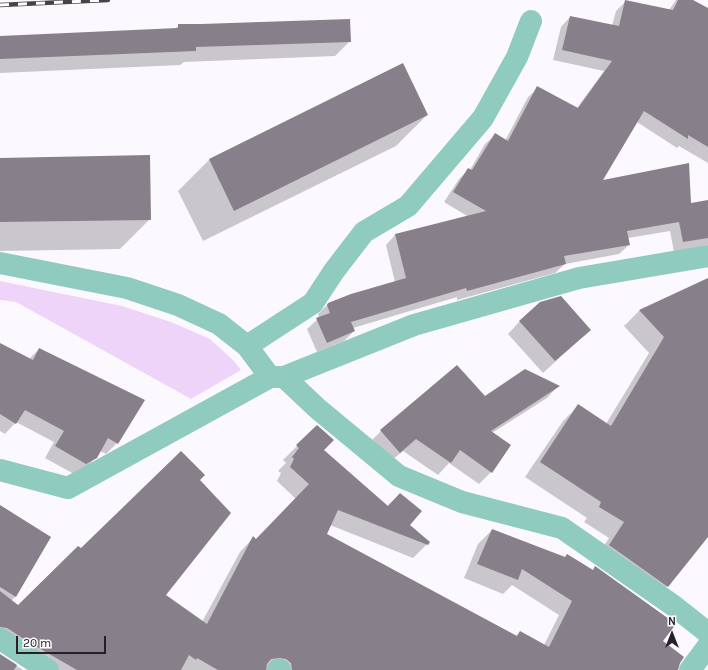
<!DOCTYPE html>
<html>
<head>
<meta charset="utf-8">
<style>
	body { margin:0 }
	#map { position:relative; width:708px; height:670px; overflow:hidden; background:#fcf9fe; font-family:Karla,sans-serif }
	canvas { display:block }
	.north { position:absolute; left:652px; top:614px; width:40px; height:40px; -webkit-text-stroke:3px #fff; paint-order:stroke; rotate:0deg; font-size:11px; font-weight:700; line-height:16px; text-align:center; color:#252126 }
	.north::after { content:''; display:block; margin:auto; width:14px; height:18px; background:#252126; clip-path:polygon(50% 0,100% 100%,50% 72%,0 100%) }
	.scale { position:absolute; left:16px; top:636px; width:90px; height:18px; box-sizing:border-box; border:2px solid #252126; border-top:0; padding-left:5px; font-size:12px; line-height:14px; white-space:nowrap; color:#252126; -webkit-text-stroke:3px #fff; paint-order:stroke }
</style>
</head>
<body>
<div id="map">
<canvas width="708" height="670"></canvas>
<div class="north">N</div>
<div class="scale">20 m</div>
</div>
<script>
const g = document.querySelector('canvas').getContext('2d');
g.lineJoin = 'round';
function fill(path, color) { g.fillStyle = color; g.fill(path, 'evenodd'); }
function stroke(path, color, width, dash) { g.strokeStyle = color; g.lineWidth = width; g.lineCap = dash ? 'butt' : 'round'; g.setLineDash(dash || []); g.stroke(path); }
fill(new Path2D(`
	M0,281L122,306L171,322L210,339L234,361L241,370L191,399L16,302L0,300Z`), '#efd4fa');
fill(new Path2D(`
	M676,0H691L708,9V163L679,146L677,148L637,122L601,181L690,204L708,201V245L674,252L670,231L628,238L629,245L619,254L565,264L555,273L457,300V297L353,328L354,331L344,341L317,352L307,329L319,318L318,314L328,304L395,282L386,245L395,235L469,217L444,202L459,179L469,169L470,170L485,144L495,135L505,141L528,97L538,88L577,108L604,71L553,60L561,27L570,17L612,26L616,11L626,1L669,10Z
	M179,25L350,41L335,56L184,62L180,65L0,73V37L174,30Z
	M402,64L427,115L396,146L203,241L178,191L209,160Z
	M0,159L150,219L120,249L0,251Z
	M694,286L708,302V535L667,586L652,601L594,561L609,538L584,522L587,518L525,477L563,421L578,406L606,424L649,353L624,326L639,311Z
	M520,321L577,342L543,373L508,334Z
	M0,344L29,359L39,349L117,443L106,454L100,451L96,457L85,469L74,474L45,458L54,442L16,422L5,434L0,431Z
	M558,386L547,398L492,433L491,472L479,484L449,463L438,475L403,451L387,464L369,443L381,431L484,398Z
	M317,426L323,450L387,506L400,494L408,525L427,544L413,558L330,525L326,534L516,636L520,632L544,645L559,615L512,585L503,594L464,578L478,544L492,530L661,641L677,670H36L0,647V506L49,538L15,597L11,601L18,607L81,549L198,480L165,595L202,622L240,552L253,538L256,540L296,499L277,481L281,473L278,471L286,463L283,460Z
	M0,655L23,670H0Z`), '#0003');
fill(new Path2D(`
	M625,0L673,10L678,0H693L708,8V147L688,135V139L644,111L603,180L689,163L691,203L708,200V238L683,242L679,222L627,231L630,245L564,256L566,264L467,291L466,288L351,322L355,331L327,343L316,318L330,313L327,305L328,303L351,294L406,278L395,234L486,211L453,192L468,168L472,170L495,133L508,141L537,86L578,108L612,61L562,50L570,16L619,26Z
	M350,19L351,42L196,47V51L0,59V36L178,28V24H201Z
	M403,63L428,115L234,211L209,159Z
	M150,155L151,220L0,222V158Z
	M708,278V537L668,587L609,545L624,522L599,507L601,502L540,462L578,404L611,426L664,337L639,310Z
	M561,296L591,330L555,361L519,321L540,302Z
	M0,343L33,360L39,348L145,400L118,444L108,438L97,458L86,464L55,446L64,431L25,410L16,424L0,414Z
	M457,365L485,396L525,369L560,386L491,431L511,445L492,473L460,450L451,463L416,439L400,453L380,430Z
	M317,425L334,440L324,450L388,506L400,493L422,511L410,525L430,542L428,545L338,510L327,534L517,636L520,631L549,647L572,601L522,569L518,580L477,564L492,529L565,557L567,554L593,570L595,566L676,624L663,641L684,657L680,663L678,670H292L291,663L286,659L280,658L271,659L267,664L266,670H218L197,658L196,660L189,655L181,670H77L30,643L7,628L0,627V591L18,605L78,546L81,548L181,451L205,475L200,480L231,513L166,595L207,624L253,536L256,539L309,484L290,467L294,459L292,457L299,448L296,445Z
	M0,505L51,537L16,597L0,587Z
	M0,654L17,665L14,670H0Z`), '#877f8a');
stroke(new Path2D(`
	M0,263L127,288L178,305L219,324L247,346L270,377
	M247,346L313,303L334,271L364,232L408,206L483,118L517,57L531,21
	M284,377L318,409L399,476L462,502L562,528L674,606L708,633
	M0,470L68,488L270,377H284L414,325L579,278L708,256
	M0,639L48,670
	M278,670H280
	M690,670L708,646`), '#8fcbbe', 22);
const rail = new Path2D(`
	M0,5L108,0`);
stroke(rail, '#464247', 4.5);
stroke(rail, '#fff', 3, [9]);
</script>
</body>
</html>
